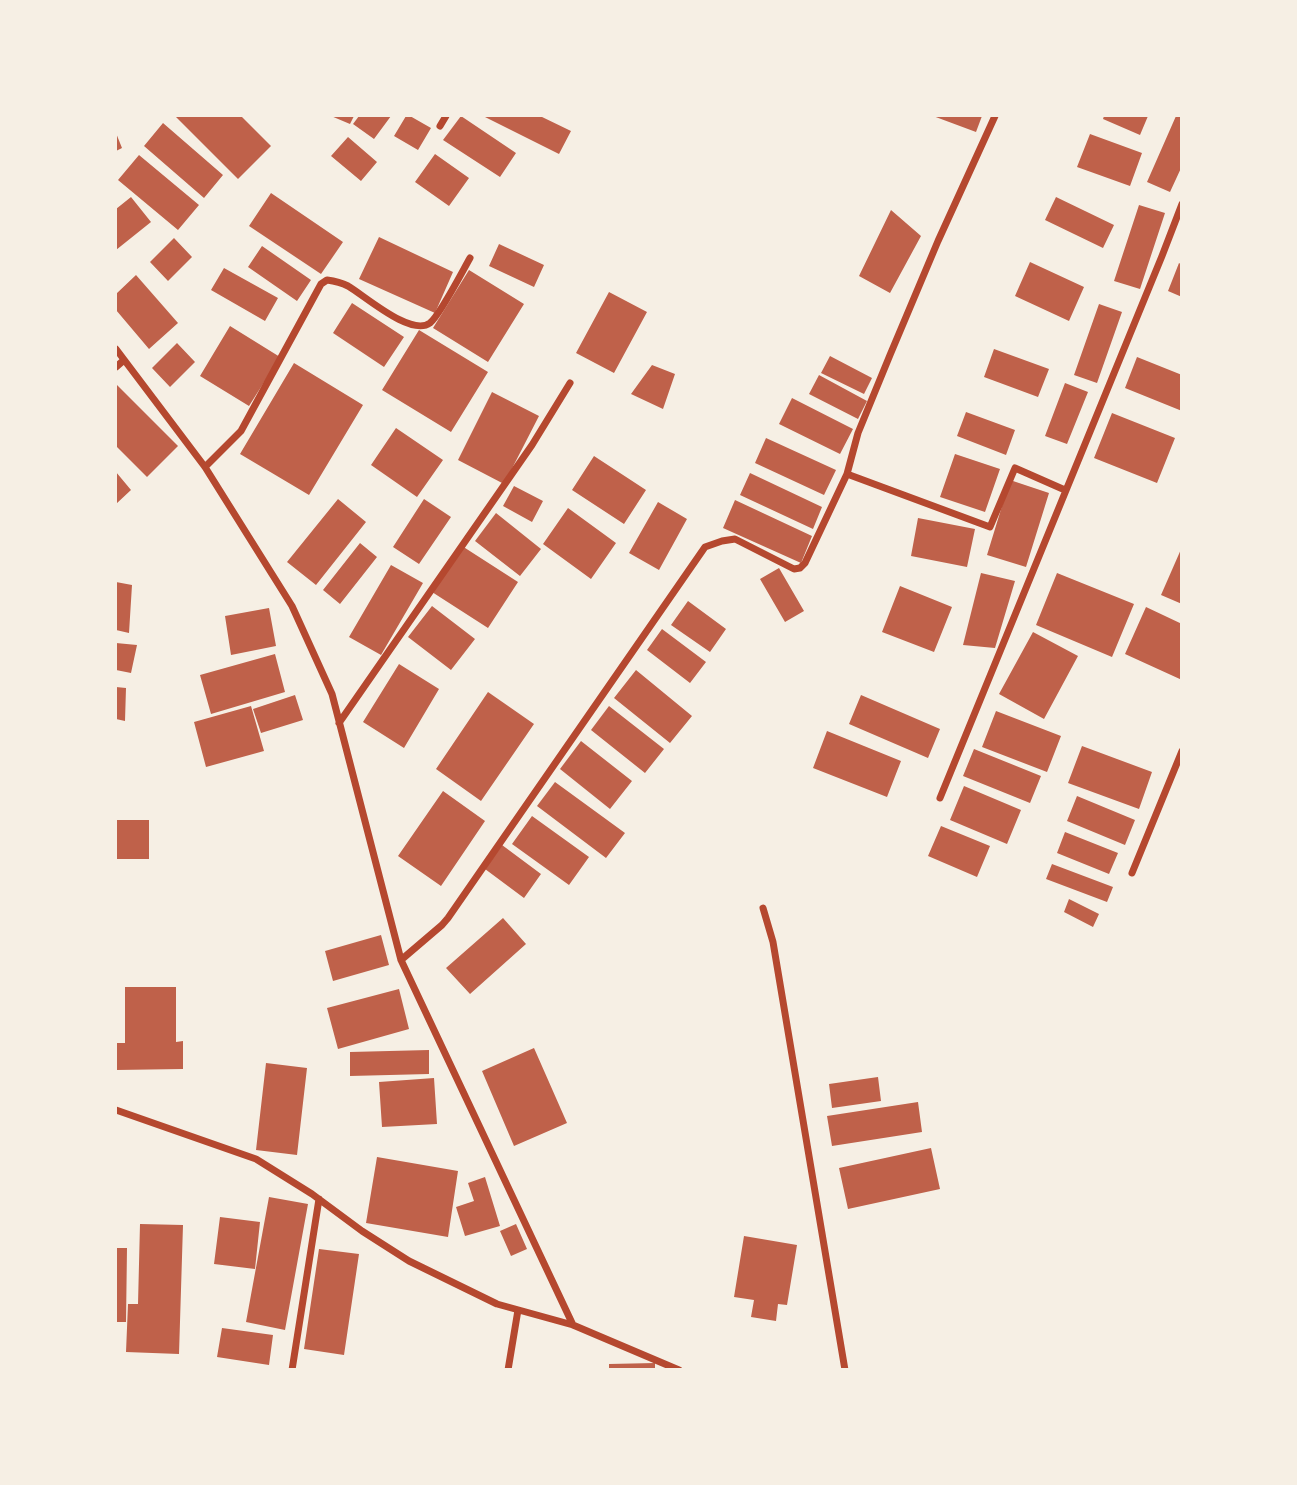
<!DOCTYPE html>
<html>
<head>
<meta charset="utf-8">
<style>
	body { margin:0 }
	#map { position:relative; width:1297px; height:1485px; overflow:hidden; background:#f6efe4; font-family:Inter,sans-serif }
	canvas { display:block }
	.frame { position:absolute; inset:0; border:117px solid #f6efe4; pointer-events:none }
</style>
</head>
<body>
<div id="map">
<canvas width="1297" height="1485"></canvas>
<div class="frame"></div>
</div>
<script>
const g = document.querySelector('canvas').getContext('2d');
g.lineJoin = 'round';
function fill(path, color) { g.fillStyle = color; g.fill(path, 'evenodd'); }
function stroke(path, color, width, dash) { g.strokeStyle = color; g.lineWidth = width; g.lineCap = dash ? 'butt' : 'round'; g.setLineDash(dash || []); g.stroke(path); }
fill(new Path2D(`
	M175,116H241L271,146L238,179Z
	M331,116H354L350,124Z
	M359,116H391L374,139L353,124Z
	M406,116H410L431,128L418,150L394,136Z
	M461,116L516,153L500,177L443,140Z
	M483,116H540L571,131L559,154Z
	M933,116H982L976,132Z
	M1104,116H1148L1140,135L1103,119Z
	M1176,116H1182V166L1170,192L1147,182Z
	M163,123L223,175L204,198L144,146Z
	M116,133L122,148L116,151Z
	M1090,134L1142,153L1130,186L1077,167Z
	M348,137L377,162L361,181L331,156Z
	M435,154L469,178L449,206L415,182Z
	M139,155L199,205L178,230L118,180Z
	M271,193L343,242L321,274L249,226Z
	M131,197L151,222L116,250V209Z
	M1056,197L1114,225L1103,248L1045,220Z
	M1139,205L1165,213L1140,289L1114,281Z
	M891,210L921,236L890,293L859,276Z
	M379,237L453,272L435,313L359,279Z
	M174,238L192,257L168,281L150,262Z
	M499,244L544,265L534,287L489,266Z
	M262,246L311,280L297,301L248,267Z
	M1030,262L1084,287L1069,321L1015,296Z
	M1179,263L1182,265V297L1168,291Z
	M224,268L278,298L265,321L211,290Z
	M469,270L524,304L488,362L433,328Z
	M136,275L178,323L149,349L116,310V294Z
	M609,292L647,312L614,373L576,353Z
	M352,303L404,337L384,367L333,333Z
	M1099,304L1122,312L1097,383L1074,375Z
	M230,326L280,357L249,406L200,376Z
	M419,330L488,372L451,432L382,390Z
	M177,343L195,362L170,387L152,368Z
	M994,349L1049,369L1038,397L984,377Z
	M830,356L872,378L864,394L821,373Z
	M1137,357L1182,375V411L1125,388Z
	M294,363L363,405L309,495L240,454Z
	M652,365L675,374L663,409L631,394Z
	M819,375L867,401L858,419L809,394Z
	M1065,383L1088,392L1067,444L1045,436Z
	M116,384L178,446L147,477L116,446Z
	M492,392L539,416L504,484L458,460Z
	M792,398L853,429L840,454L779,424Z
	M966,412L1015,430L1006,455L957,436Z
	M1112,413L1175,438L1157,483L1094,458Z
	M396,428L443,460L417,497L371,465Z
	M766,438L836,470L824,495L755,463Z
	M955,454L1000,469L985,512L940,497Z
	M594,456L646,490L624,524L572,490Z
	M116,472L131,490L116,504Z
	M750,473L822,507L813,529L740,495Z
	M1010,480L1049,493L1026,567L987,555Z
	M514,486L543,501L532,522L503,506Z
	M338,499L366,522L316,585L287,562Z
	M424,499L451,517L419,564L393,547Z
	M735,500L812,536L801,563L723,528Z
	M658,502L687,519L659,570L629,553Z
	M568,508L616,543L591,579L543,544Z
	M496,513L541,549L520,576L475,541Z
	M918,518L975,529L967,567L911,556Z
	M360,543L377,557L340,604L323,590Z
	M462,546L518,582L488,628L432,592Z
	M1182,547V604L1161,595Z
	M391,565L423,583L381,655L349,637Z
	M779,568L804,611L785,622L760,579Z
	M981,573L1015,581L995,648L963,645Z
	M1057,573L1134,604L1112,657L1036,625Z
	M116,582L132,585L129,633L116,630Z
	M900,586L952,607L934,652L882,632Z
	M688,601L726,629L710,652L671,625Z
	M432,606L475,639L451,670L408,637Z
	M1146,607L1182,624V680L1125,654Z
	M269,608L276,646L231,655L225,616Z
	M662,629L706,662L690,683L647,650Z
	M1033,632L1078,656L1044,719L999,694Z
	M116,643L137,645L131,673L116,670Z
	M275,654L285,692L211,714L200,675Z
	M399,664L439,689L404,748L363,722Z
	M636,670L692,716L670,743L614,698Z
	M116,687L126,688L125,721L116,719Z
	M488,692L534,724L481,801L436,769Z
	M295,695L303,720L261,733L253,709Z
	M861,695L940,729L928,758L849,724Z
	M251,706L264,751L206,767L194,722Z
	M609,706L664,749L645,773L591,730Z
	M996,711L1061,736L1047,772L982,747Z
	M827,731L901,761L887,797L813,768Z
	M581,741L632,781L610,809L560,769Z
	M1082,746L1152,772L1139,809L1068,783Z
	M974,749L1041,776L1030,803L963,776Z
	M555,782L625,833L606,858L537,806Z
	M964,786L1021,810L1007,844L950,820Z
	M443,791L485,821L441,886L398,856Z
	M1077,796L1135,820L1125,845L1067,821Z
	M532,816L589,857L569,885L512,844Z
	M116,820H149V859H116Z
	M941,826L990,846L977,877L928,856Z
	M1065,832L1118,853L1109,874L1057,853Z
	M502,845L541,874L524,898L485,869Z
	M1052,864L1113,887L1107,902L1046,879Z
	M1069,899L1099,914L1093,927L1064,912Z
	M503,918L526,944L470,994L446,968Z
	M381,935L389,965L333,981L325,951Z
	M125,987H176V1042L183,1041V1069L116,1070V1043H125Z
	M399,989L409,1029L338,1049L327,1008Z
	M534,1048L567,1123L514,1146L482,1071Z
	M429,1050V1074L350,1076V1052Z
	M266,1063L307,1068L297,1155L256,1150Z
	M878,1077L881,1101L832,1108L829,1084Z
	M434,1078L437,1124L382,1127L379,1082Z
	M918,1102L922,1132L832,1146L827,1116Z
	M931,1148L940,1189L848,1209L839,1168Z
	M377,1157L458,1171L448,1237L366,1223Z
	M485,1177L500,1226L465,1236L456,1207L474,1201L468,1183Z
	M269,1197L308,1204L285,1330L246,1322Z
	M220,1217L260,1222L255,1269L214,1264Z
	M140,1224L183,1225L179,1354L126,1352L128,1304H138Z
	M516,1224L527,1249L511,1256L500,1231Z
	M744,1236L797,1245L787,1305L778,1304L776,1321L751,1317L754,1300L734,1297Z
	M116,1248H127L126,1322H116Z
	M319,1249L359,1254L344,1355L304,1349Z
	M222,1328L273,1335L269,1365L217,1357Z
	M655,1363V1370H609V1364Z`), '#bf614a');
stroke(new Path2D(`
	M440,126L446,116
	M116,349L205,467L292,606L332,694L401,960L573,1325
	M116,367L124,360
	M205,467L241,431L321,284L327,280C334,281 342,283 348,286C365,296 411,337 430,323C440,315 462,272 470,258
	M847,474L990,527L1015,468L1065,490
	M339,723L532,445L570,383
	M940,798L1162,256L1182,204
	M1132,873L1182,751
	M763,908L773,942L845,1370
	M401,960L442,925L448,918L705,547L722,541L735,539L794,569L800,568L805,563L847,474L858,433L890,355L938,241L995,116
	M116,1110L256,1159L312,1194L362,1231L409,1261L497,1304L573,1325L679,1370
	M292,1370L319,1199
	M508,1370L518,1310`), '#b5482f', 7);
</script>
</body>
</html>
